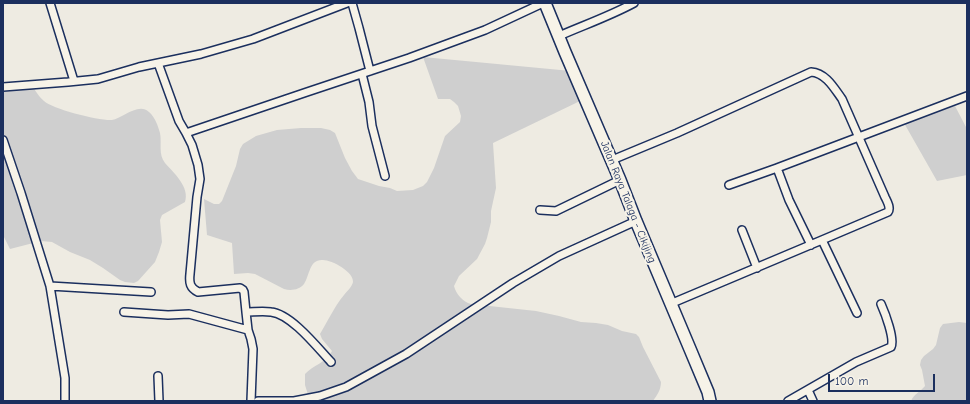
<!DOCTYPE html>
<html>
<head>
<meta charset="utf-8">
<style>
	body { margin:0 }
	#map { position:relative; width:970px; height:404px; overflow:hidden; background:#eeebe2; font-family:"Comic Neue",sans-serif }
	canvas { display:block }
	.frame { position:absolute; inset:0; border:4px solid #1b2f5e; pointer-events:none }
	.scale { position:absolute; left:828px; top:374px; width:107px; height:18px; box-sizing:border-box; border:2px solid #1b2f5e; border-top:0; padding-left:5px; font-size:12px; line-height:14px; white-space:nowrap; color:#1b2f5e; -webkit-text-stroke:3px #f7f3e8; paint-order:stroke }
</style>
</head>
<body>
<div id="map">
<canvas width="970" height="404"></canvas>
<div class="frame"></div>
<div class="scale">100 m</div>
</div>
<script>
const g = document.querySelector('canvas').getContext('2d');
g.lineJoin = 'round';
function fill(path, color) { g.fillStyle = color; g.fill(path, 'evenodd'); }
function stroke(path, color, width, dash) { g.strokeStyle = color; g.lineWidth = width; g.lineCap = dash ? 'butt' : 'round'; g.setLineDash(dash || []); g.stroke(path); }
function write(font, color, halo, rows, align = 'center') {
  g.font = font + ' "Comic Neue",sans-serif'; g.lineWidth = 4; g.setLineDash([]); g.textBaseline = 'middle'; g.strokeStyle = halo; g.fillStyle = color; for (const [text, x, y, turn = 0] of rows) {
    g.save(); g.translate(x, y); g.rotate((+turn || 0) * Math.PI / 180); g.textAlign = isNaN(turn) ? turn : align; if (halo) g.strokeText(text, 0, 0); g.fillText(text, 0, 0); g.restore();
  }
}
fill(new Path2D(`
	M423,57L571,71L580,101L493,143L496,188L491,211V222L487,238L485,244L477,259L459,276L454,286C456,294 463,302 471,304L536,311L559,316L581,322L596,323L608,325L622,331L636,334L639,337L643,347L661,382C661,390 657,395 653,401H310L305,385V374C312,366 327,362 332,351L322,339L320,334C328,321 334,307 344,295C347,291 352,287 353,282C354,272 332,260 323,260C309,259 310,275 304,284C299,290 291,291 284,289L255,274L248,273L234,274L232,243L207,235L204,199L214,204H219L222,201L236,166L240,149L243,144L256,136L277,130L301,128H321L330,130L335,133L345,158L352,171L358,179L379,186L390,188L397,191L413,190L423,186L427,182L434,168L445,136L460,122L461,116L458,106L454,102L450,99H438Z
	M3,83L31,84C35,90 39,97 44,101C52,109 100,121 112,120C122,119 138,102 149,112C155,117 158,126 160,133C162,143 158,154 165,163C174,173 190,187 185,202L162,215L160,220L162,242L159,252L155,262L138,281L134,283L125,282L120,280L103,268L90,260L70,252L52,242L41,241L10,249L3,235Z
	M955,106L967,129V175L937,181L904,123Z
	M959,322L967,323V401H911C914,394 920,392 925,386L922,370L920,365L921,360L924,356L933,349L936,345L940,328L943,324Z`), '#cfcfcf');
const street = new Path2D(`
	M50,3L74,81
	M352,3L359,28L370,71
	M559,36C584,25 610,16 634,3
	M158,63L179,121L186,133L307,92L409,58L485,30L543,3
	M362,74L369,102L372,126L385,176
	M3,87L68,82L98,79L139,67L201,54L253,39L347,3
	M186,133L192,145L198,165L200,179L197,197L190,274C189,283 190,288 198,292L240,288L243,290L244,292L246,312C253,312 264,311 271,312C291,314 317,347 331,362
	M3,140L21,193L50,286L65,378V401
	M612,160L677,133L811,72C826,73 834,88 842,99L885,197C887,201 891,208 888,212L822,240L670,304
	M729,185L777,168
	M540,210L556,211L620,180
	M742,230L757,268
	M822,240L857,313
	M811,245L789,200L777,168L967,96
	M50,286L151,292
	M124,312L168,315L189,314L248,330
	M246,312L248,330L251,339L253,349L251,401
	M158,376L159,401
	M808,390L813,401
	M258,401H294L320,396L346,387L406,354L513,283L559,256L636,221
	M788,401L856,362L891,347C895,339 885,313 881,304`);
const primary = new Path2D(`
	M545,3L565,52L620,180L636,221L690,349L708,392L710,401`);
stroke(street, '#1b2f5e', 10);
stroke(primary, '#1b2f5e', 14);
stroke(street, '#f7f3e8', 7);
stroke(primary, '#f7f3e8', 11);
write('11px', '#1b2f5e', '#f7f3e8', [
	["Jalan Raya Talaga - Cikijing",628,202,68]
]);
</script>
</body>
</html>
